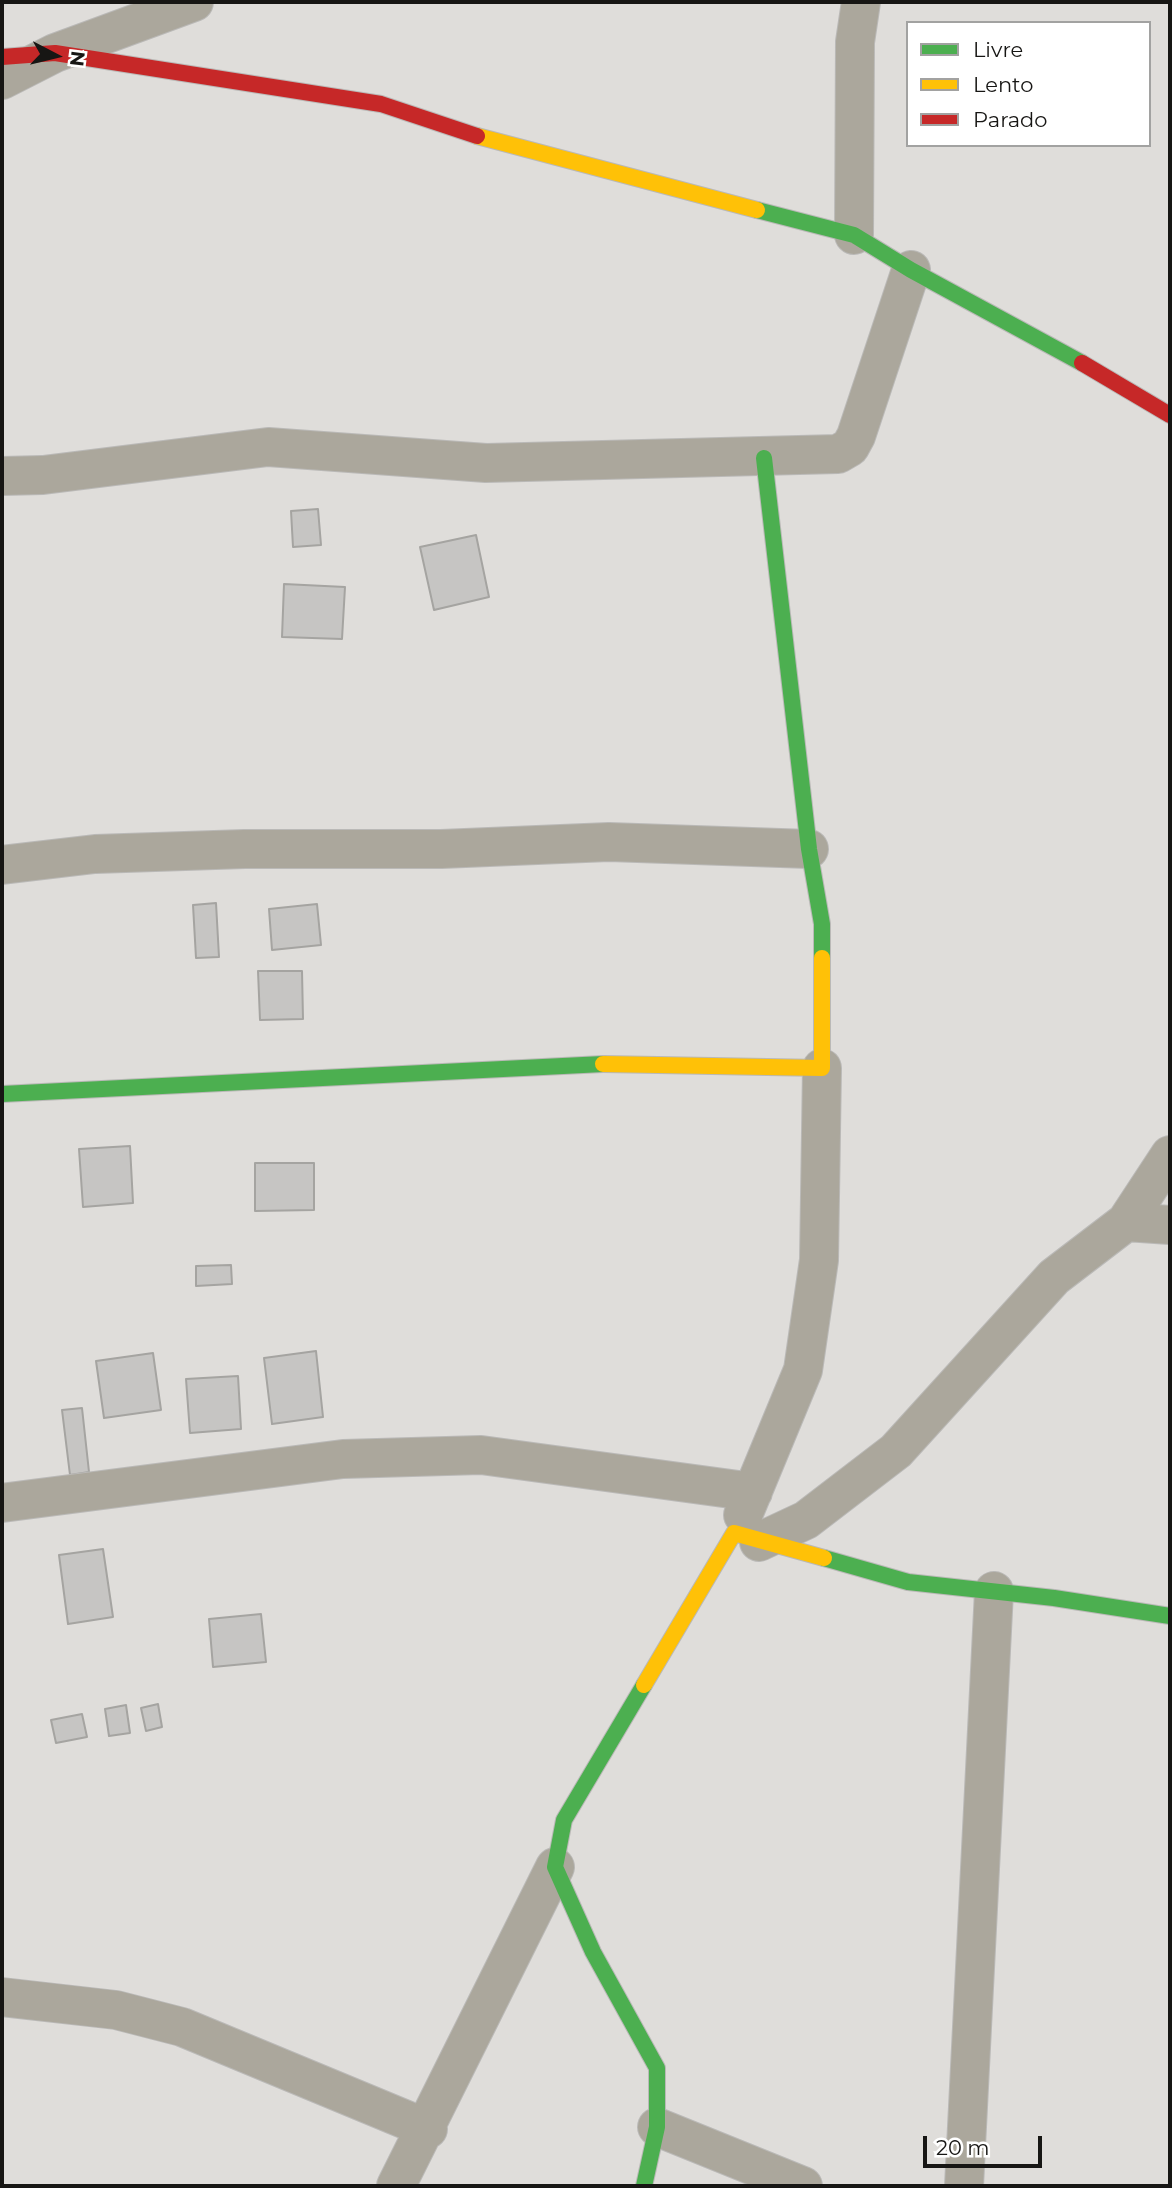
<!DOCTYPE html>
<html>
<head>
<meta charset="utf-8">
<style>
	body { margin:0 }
	#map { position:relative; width:1172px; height:2188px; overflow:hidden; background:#dfddda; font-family:Montserrat,sans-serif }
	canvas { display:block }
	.frame { position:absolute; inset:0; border:4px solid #171614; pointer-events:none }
	.legend { position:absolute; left:906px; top:21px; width:245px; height:126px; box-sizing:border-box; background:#fff; border:2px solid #a2a2a1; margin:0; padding:9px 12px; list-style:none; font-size:21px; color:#171614 }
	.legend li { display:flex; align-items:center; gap:14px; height:35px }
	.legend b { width:35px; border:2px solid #a2a2a1 }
	.north { position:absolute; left:21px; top:21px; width:70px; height:70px; -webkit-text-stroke:5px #fff; paint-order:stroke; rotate:97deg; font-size:19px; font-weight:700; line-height:28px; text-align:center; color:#171614 }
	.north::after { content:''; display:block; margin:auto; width:24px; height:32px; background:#171614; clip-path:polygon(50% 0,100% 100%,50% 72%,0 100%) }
	.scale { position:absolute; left:923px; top:2136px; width:119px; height:32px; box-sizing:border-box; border:4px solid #171614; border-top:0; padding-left:9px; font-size:21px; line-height:24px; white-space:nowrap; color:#171614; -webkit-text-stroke:5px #fff; paint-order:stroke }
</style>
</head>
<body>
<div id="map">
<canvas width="1172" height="2188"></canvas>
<div class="frame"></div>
<ul class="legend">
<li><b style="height:9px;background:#4caf50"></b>Livre</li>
<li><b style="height:9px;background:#ffc107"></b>Lento</li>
<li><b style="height:9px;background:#c62828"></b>Parado</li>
</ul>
<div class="north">N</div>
<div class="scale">20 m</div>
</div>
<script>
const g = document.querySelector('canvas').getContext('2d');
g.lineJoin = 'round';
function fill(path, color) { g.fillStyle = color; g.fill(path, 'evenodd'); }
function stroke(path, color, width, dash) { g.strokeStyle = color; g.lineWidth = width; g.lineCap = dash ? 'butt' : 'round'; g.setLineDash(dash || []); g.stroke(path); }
const building = new Path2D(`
	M318,509L321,545L293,547L291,511Z
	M476,535L489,597L434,610L420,547Z
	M284,584L345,587L342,639L282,637Z
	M216,903L219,957L196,958L193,905Z
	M317,904L321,945L272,950L269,909Z
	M258,971H302L303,1019L260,1020Z
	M130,1146L133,1203L83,1207L79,1149Z
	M255,1163H314V1210L255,1211Z
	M231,1265L232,1284L196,1286V1266Z
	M316,1351L323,1417L272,1424L264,1358Z
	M153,1353L161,1410L104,1418L96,1361Z
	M238,1376L241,1429L190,1433L186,1379Z
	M82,1408L89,1472L70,1475L62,1410Z
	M103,1549L113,1617L68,1624L59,1555Z
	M261,1614L266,1662L213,1667L209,1619Z
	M158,1704L162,1727L146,1731L141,1708Z
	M126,1705L130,1733L109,1736L105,1709Z
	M82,1714L87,1737L56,1743L51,1720Z`);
fill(building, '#c6c5c3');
stroke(building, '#a5a4a1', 2);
const street = new Path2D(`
	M2,80L55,53L194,2
	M854,235L855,42L861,2
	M2,476L43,475L268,447L486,463L838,454L850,447L856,436L911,270
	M2,865L95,854L245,849H441L609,842L809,849
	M1126,1222L1170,1155
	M2,1503L343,1459L481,1455L753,1492
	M743,1515L803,1370L819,1260L822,1068
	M759,1542L806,1520L896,1451L1054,1277L1126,1222L1170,1225
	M2,1997L116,2010L182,2027L428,2129
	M657,2127L803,2186
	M396,2186L555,1867
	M964,2186L994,1591`);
const fast = new Path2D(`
	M757,210L854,235L911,270L1082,363
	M764,458L809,849L822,924V958
	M2,1094L603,1064
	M824,1558L908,1582L1054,1598L1170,1616
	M644,1685L564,1820L555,1867L593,1952L657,2068V2127L644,2186`);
const slow = new Path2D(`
	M477,136L757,210
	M603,1064L822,1068V958
	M644,1685L734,1533L824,1558`);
const jam = new Path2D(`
	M2,57L55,53L381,104L477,136
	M1082,363L1170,415`);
stroke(street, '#bab9b7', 40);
stroke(fast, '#bab9b7', 18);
stroke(slow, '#bab9b7', 18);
stroke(jam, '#bab9b7', 18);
stroke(street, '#aba79c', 38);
stroke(fast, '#4caf50', 16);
stroke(slow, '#ffc107', 16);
stroke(jam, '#c62828', 16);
</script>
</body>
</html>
